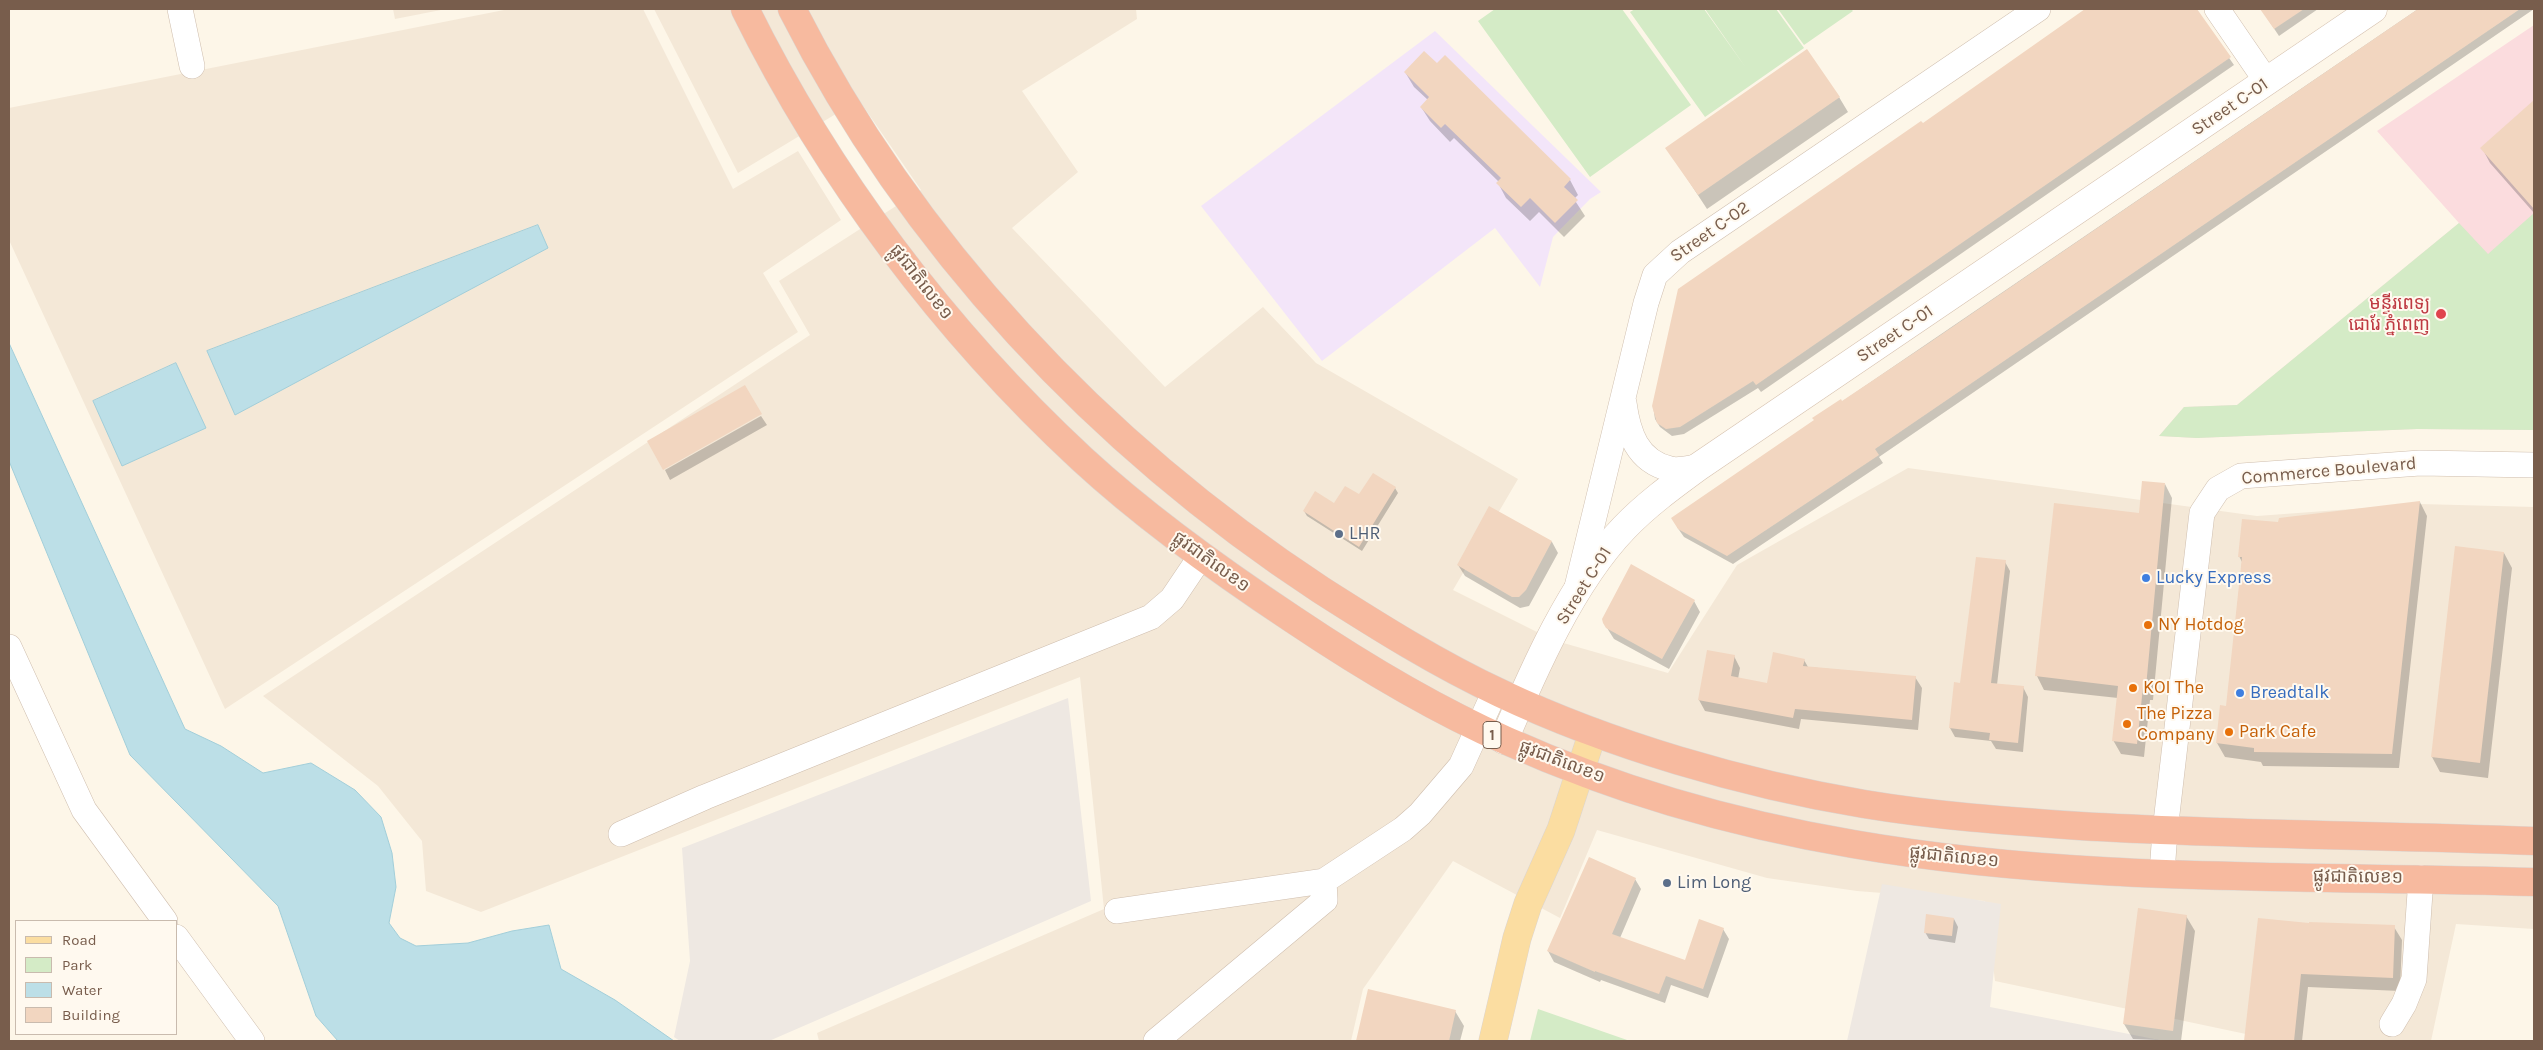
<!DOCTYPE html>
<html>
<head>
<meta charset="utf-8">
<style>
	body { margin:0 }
	#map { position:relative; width:2543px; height:1050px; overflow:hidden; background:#fdf6e8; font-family:Karla,sans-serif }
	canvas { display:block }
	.frame { position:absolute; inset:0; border:10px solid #785d4c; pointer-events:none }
	.legend { position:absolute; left:15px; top:920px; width:162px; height:115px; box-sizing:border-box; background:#fff9ef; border:1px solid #c9bbae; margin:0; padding:6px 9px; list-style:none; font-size:15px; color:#785d4c }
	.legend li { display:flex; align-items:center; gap:10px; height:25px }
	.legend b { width:25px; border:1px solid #c9bbae }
</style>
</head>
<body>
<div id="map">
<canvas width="2543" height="1050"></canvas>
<div class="frame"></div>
<ul class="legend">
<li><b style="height:6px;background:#fbdda1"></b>Road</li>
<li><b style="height:14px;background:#d4ebc6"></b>Park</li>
<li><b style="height:14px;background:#bcdfe7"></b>Water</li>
<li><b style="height:14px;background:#f2d6c0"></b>Building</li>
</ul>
</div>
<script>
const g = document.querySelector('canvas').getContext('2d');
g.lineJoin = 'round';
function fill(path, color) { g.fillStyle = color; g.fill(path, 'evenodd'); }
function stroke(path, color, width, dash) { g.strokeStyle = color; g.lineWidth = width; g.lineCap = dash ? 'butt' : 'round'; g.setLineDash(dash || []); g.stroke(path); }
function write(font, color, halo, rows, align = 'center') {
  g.font = font + ' Karla,"Noto Sans Khmer",sans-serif'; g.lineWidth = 4; g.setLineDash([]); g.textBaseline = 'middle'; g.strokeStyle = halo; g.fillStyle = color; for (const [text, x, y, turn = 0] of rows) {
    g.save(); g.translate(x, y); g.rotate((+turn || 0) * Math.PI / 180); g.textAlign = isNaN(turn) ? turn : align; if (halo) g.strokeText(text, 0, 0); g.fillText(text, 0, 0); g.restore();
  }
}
fill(new Path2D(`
	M393,9H446L395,19Z
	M509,9H643L733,189L798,151L841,220L763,273L798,332L225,709L9,240V108Z
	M654,9H1136L1137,19L1022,91L1078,172L1012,228L1165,387L1263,307L1316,363L1518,479L1453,590L1553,640L1668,673L1737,565L1908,468L2257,516L2420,504L2534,507V929L2456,924L2431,1041H2279L1995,981L1985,901L1857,891L1767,878L1597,830L1560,918L1453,861L1363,989L1351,1041H819L817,1033L1104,909L1080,677L481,912L426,891L422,841L378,786L263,696L810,335L779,281L921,190L859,100L738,173Z`), '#f4e8d7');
fill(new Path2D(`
	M1068,698L1091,901L769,1041H680L674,1037L690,961L682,848Z
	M1882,884L2001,904L1990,1007L2165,1041H1847Z`), '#eee8e2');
fill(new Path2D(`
	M1435,31L1601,192L1590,199L1553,237L1540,287L1495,228L1322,361L1201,206Z`), '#f3e5f9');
fill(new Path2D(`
	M2534,25V430L2417,429L2197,438L2159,436L2184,407L2237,405L2459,223L2377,131Z`), '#fbdcde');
fill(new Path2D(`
	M1495,9H1622L1691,105L1590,177L1478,21Z
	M1635,9H1704L1746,68L1705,9H1776L1804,48L1705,117L1630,12Z
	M1778,9H1851L1853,11L1804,45Z
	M2534,213V430L2417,429L2197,438L2159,436L2184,407L2237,405L2459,223L2488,254Z
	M1538,1009L1630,1041H1530Z`), '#d4ebc6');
const water = new Path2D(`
	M538,225L548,248L235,415L207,351Z
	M9,343L185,729L221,746L263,773L311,763L355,790L381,817L392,853L396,887L389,923L400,938L416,946L468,943L512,931L549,925L561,969L615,1000L674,1041H338L316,1016L278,906L130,755L9,461Z
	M176,363L206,428L122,466L93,401Z`);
fill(water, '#bcdfe7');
stroke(water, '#a2ced9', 1);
fill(new Path2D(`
	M2087,9H2195L2234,65L1761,392L1758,388L1684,434L1672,436L1660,427L1655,419L1653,406L1922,125Z
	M2261,9H2318L2279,36Z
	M2418,9H2534L1879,457L1883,463L1733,564L1684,537L1677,527L1815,420Z
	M1405,72L1570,180L1578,195L1574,199L1585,216L1564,237L1539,212L1530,221L1506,198L1498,183L1499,182L1454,138L1450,142L1430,121L1421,107L1428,100L1414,87Z
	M1839,97L1848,112L1707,209L1667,148Z
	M2534,102V213L2490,163L2482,148Z
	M761,416L767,425L670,480L665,470Z
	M2165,484L2172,498L2153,700H2150L2144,757L2121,754L2113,740L2118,698L2044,690L2037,676Z
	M1395,488L1398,493L1362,551L1307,516L1304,511Z
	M2420,502L2427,516L2399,768L2263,766L2261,762L2225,757L2217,743L2227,707L2242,562L2239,556L2279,524Z
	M1489,508L1552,542L1558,553L1529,606L1520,608L1465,576L1458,565Z
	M2457,547L2504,553L2512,568L2488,778L2440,772L2432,757Z
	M2005,562L2010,571L1997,685L2023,687L2028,697L2023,752L1996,749L1991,741L1955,737L1950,728L1961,684Z
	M1694,601L1700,612L1669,669L1614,639L1607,628Z
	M1734,656L1740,668L1738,679L1768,685L1804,660L1808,667L1915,677L1922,688L1918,730L1801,719L1799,729L1705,711L1699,700Z
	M1635,879L1641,889L1620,938L1685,962L1723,929L1729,939L1708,998L1671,985L1665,1003L1601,980L1600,982L1554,962L1548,951Z
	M2186,916L2195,931L2181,1041L2133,1039L2124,1024Z
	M1954,919L1958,927L1955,943L1929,939L1925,932Z
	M2259,919L2310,925L2394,927L2402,940L2400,991L2308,987L2302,1041H2246Z
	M1369,991L1455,1011L1464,1026L1460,1041H1358Z`), '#0003');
fill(new Path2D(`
	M2085,9H2197L2231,57L1756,385L1753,381L1680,427L1666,429L1657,423L1652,406L1678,289L1921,121L1923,123Z
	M2260,9H2304L2274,29Z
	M2418,9H2520L1875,449L1879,455L1727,556L1678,529L1671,518L1814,420L1812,418L1841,399L1842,401L1929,343Z
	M1807,49L1840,97L1698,195L1665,148Z
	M1424,51L1437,63L1445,55L1571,179L1564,187L1578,200L1555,223L1530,198L1521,207L1496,183L1501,178L1445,124L1441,128L1420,107L1429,97L1404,72Z
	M2534,100V209L2480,148Z
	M745,385L762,414L663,470L647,441Z
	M1373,473L1396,487L1359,547L1303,511L1315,491L1334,503L1345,486L1359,494Z
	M2142,481L2165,483L2146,687H2143L2137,744L2112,741L2118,686L2035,676L2054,503L2139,513Z
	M2420,501L2392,754L2254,752V748L2216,743L2220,705L2226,706L2242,557H2238L2242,519L2278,522L2279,518Z
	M1489,506L1552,541L1526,590L1519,597H1512L1457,565Z
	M2455,546L2504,552L2480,763L2431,757Z
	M1976,557L2006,560L1991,683L2024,686L2018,743L1989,740L1990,733L1949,728L1954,682L1960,683Z
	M1631,564L1695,600L1662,659L1606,628L1603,623L1602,619Z
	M1707,650L1735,655L1731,676L1767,683L1773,652L1805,659L1803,666L1916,676L1912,720L1795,709L1793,718L1698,700Z
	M1589,857L1636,878L1612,934L1685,960L1699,919L1724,928L1703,989L1666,976L1659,994L1595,971V972L1547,951Z
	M2138,908L2187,915L2173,1031L2123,1024Z
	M1926,914L1954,918L1952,936L1924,933Z
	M2258,918L2309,923V922L2395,925L2393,978L2301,974L2294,1041H2244Z
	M1368,989L1456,1010L1449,1041H1356Z`), '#f2d6c0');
const street = new Path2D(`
	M180,9L192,66
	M2217,9L2267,82
	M1624,403C1628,433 1637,461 1670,469C1678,471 1690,468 1698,467
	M1577,587L1646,303L1655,275L1680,252L2038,9
	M9,647L84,810L165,921
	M621,834L705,797L1151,617L1172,599L1201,556
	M2162,873L2165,831L2202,513L2218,489L2241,476L2420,463L2534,465
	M1117,911L1324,881L1403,829L1420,814L1461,766L1495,691
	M176,937L252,1041
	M2392,1024L2404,1004L2414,979L2421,878
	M1156,1041L1325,900L1324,881`);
const secondary = new Path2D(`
	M1504,740C1533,671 1572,582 1624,528C1646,505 1672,486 1698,467L2373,9`);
const primary = new Path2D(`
	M1493,1041L1517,938L1528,904L1561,830L1593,732`);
const highway = new Path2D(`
	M745,9C828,177 944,331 1082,459C1147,519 1220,571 1294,620C1361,665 1432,708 1507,741C1616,790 1736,824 1853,844C2077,883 2308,875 2534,882
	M792,9C912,246 1100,445 1321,590C1379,627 1438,664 1500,693C1610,745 1744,784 1864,804C1936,816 2008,821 2080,826C2231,835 2383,835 2534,841`);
stroke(street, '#cfbeae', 26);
stroke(secondary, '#d5c0ae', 29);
stroke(primary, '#dcd5d0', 29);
stroke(highway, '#dcd5d0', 29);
stroke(street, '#fff', 25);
stroke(secondary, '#fff', 28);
stroke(primary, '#fbdda1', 28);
stroke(highway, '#f7ba9f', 28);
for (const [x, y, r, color] of [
	[2441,314,6,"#e0444e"],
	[1339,534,5,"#5c6f8a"],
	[2146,578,5,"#3f7fe0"],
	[2148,625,5,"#e8710a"],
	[2133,688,5,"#e8710a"],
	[2240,693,5,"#3f7fe0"],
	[2127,724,5,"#e8710a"],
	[2229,732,5,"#e8710a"],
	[1667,883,5,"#5c6f8a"]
]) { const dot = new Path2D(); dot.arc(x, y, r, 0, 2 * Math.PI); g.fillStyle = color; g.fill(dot); stroke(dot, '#fff9ef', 2); }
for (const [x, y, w] of [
	[1492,735,18]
]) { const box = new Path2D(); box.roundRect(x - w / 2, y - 13.5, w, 27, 4); g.fillStyle = '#fff9ef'; g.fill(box); stroke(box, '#785d4c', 1); }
write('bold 16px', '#785d4c', null, [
	["1",1492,735]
]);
write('18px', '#785d4c', '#fff9ef', [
	["Street C-01",2230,107,-34],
	["Street C-02",1710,232,-35],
	["ផ្លូវជាតិលេខ១",921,282,52],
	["Street C-01",1895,334,-34],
	["Commerce Boulevard",2329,471,-5],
	["ផ្លូវជាតិលេខ១",1211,562,36],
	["Street C-01",1584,586,-58],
	["ផ្លូវជាតិលេខ១",1562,762,21],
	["ផ្លូវជាតិលេខ១",1954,857,6],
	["ផ្លូវជាតិលេខ១",2358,877,1]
]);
write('18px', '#be3a42', '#fff9ef', [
	["មន្ទីរពេទ្យ",2430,304],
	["ជោរែ ភ្នំពេញ",2430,325]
], 'right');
write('18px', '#4e5e75', '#fff9ef', [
	["LHR",1349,534],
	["Lim Long",1677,883]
], 'left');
write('18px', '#366cbe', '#fff9ef', [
	["Lucky Express",2156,578],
	["Breadtalk",2250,693]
], 'left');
write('18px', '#c56008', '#fff9ef', [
	["NY Hotdog",2158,625],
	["KOI The",2143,688],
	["The Pizza",2137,714],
	["Company",2137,735],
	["Park Cafe",2239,732]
], 'left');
</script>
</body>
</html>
